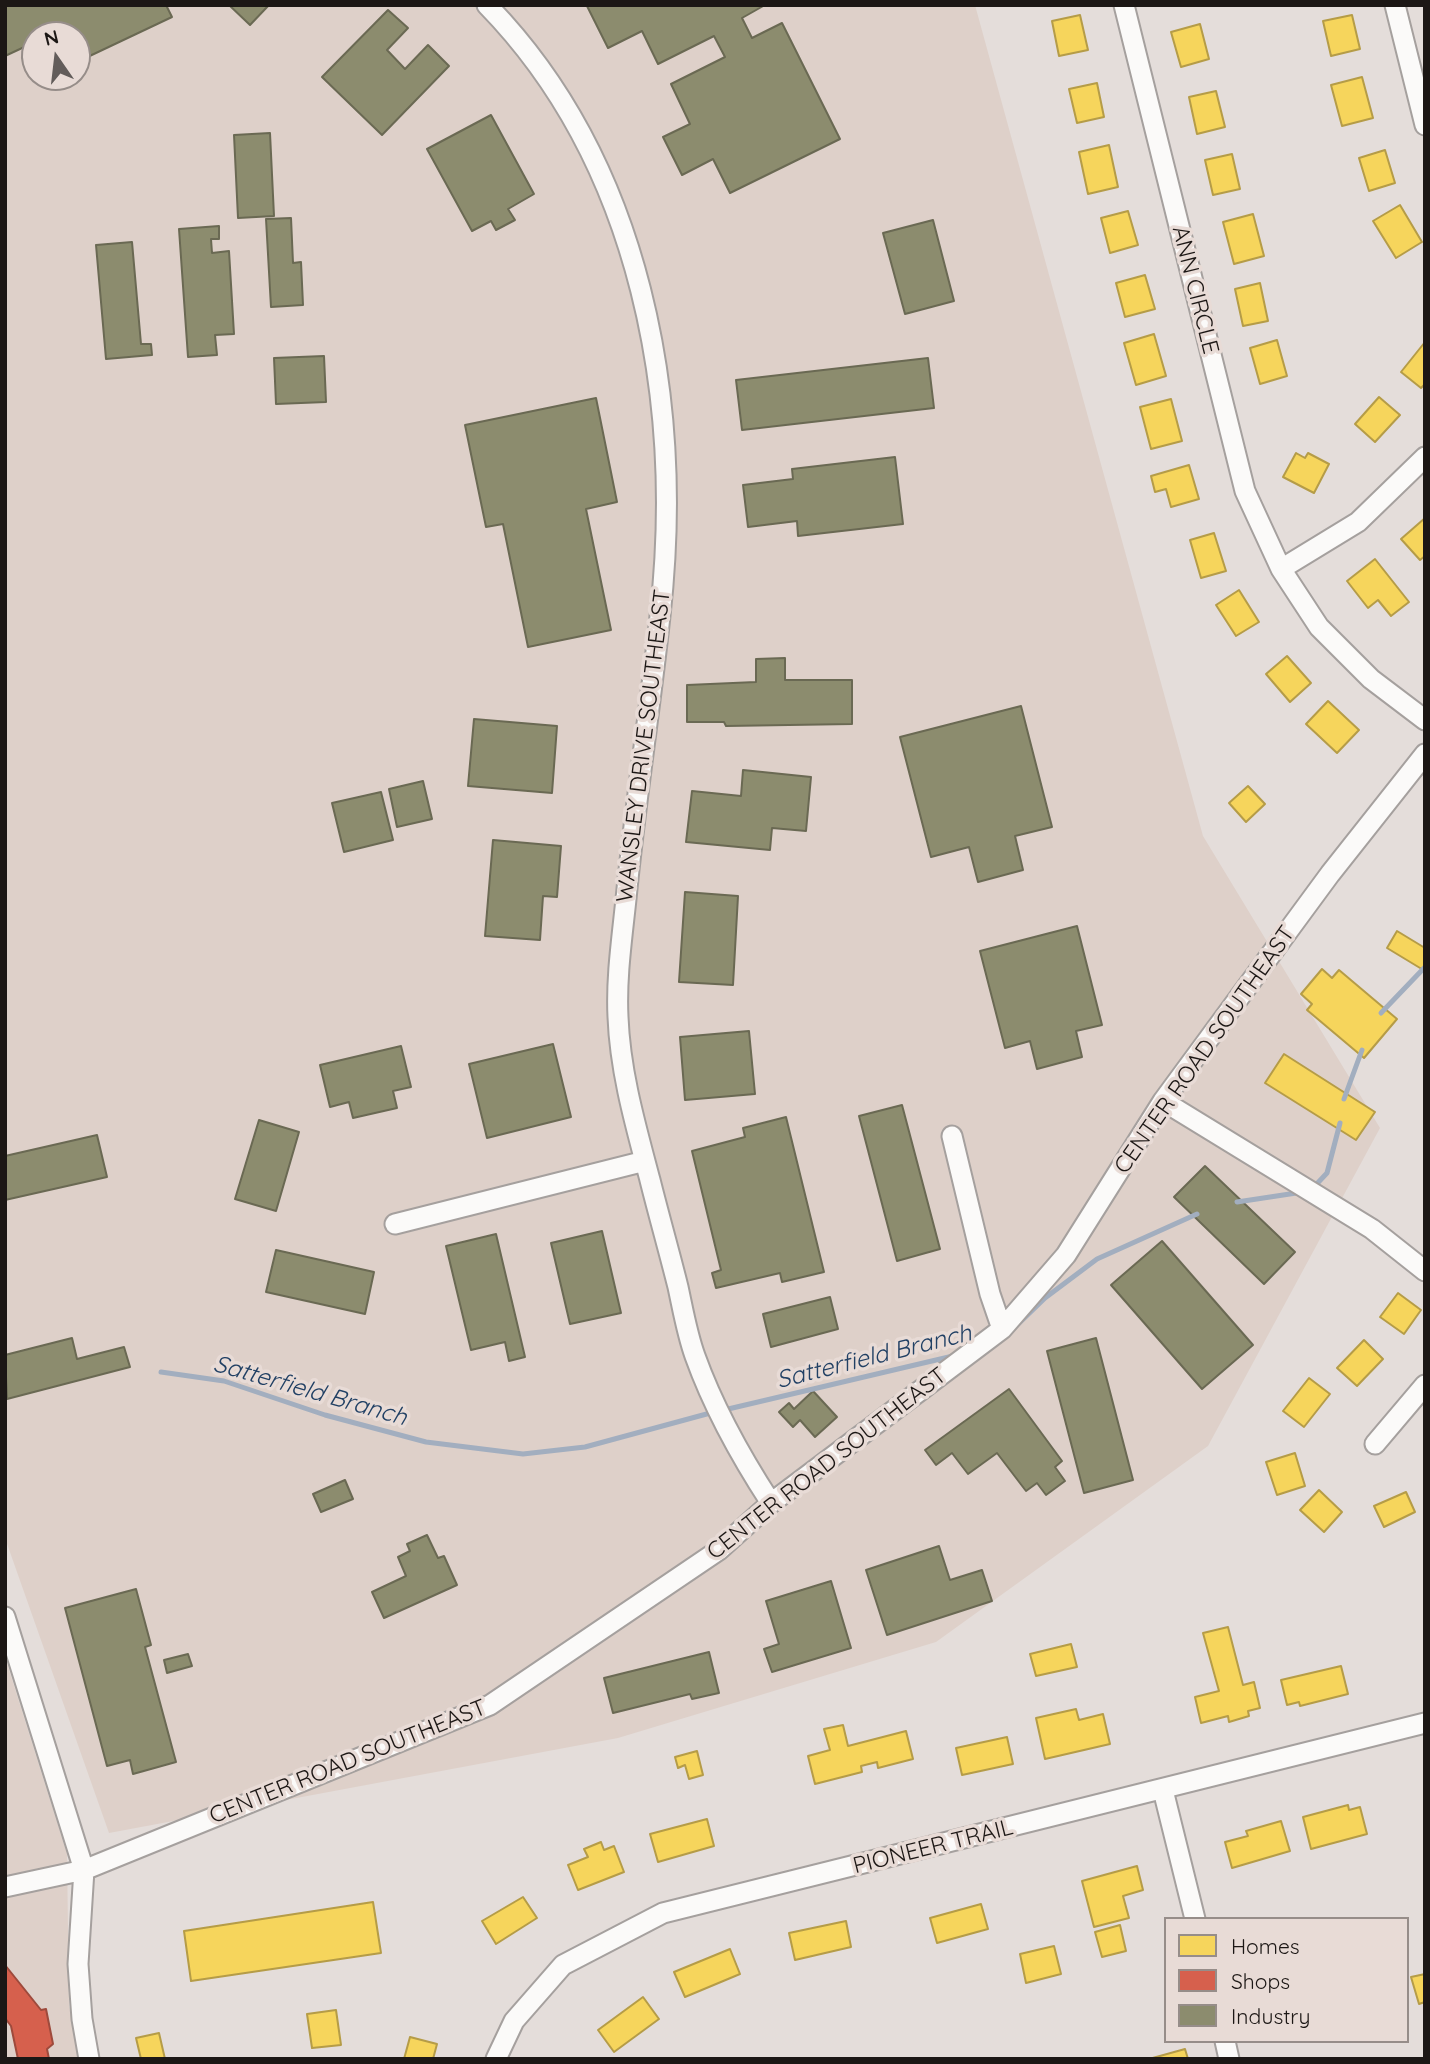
<!DOCTYPE html>
<html>
<head>
<meta charset="utf-8">
<style>
	body { margin:0 }
	#map { position:relative; width:1430px; height:2064px; overflow:hidden; background:#e4ddda; font-family:Quicksand,sans-serif }
	canvas { display:block }
	.frame { position:absolute; inset:0; border:7px solid #1c1715; pointer-events:none }
	.legend { position:absolute; left:1164px; top:1917px; width:245px; height:126px; box-sizing:border-box; background:#e8dbd6; border:2px solid #968d89; margin:0; padding:9px 12px; list-style:none; font-size:21px; color:#1c1715 }
	.legend li { display:flex; align-items:center; gap:14px; height:35px }
	.legend b { width:35px; border:2px solid #968d89 }
	.north { position:absolute; left:21px; top:21px; width:70px; height:70px; box-sizing:border-box; background:#e8dbd6; border:2px solid #968d89; border-radius:50%; rotate:346deg; font-size:19px; font-weight:700; line-height:28px; text-align:center; color:#1c1715 }
	.north::after { content:''; display:block; margin:auto; width:24px; height:32px; background:#625c5a; clip-path:polygon(50% 0,100% 100%,50% 72%,0 100%) }
</style>
</head>
<body>
<div id="map">
<canvas width="1430" height="2064"></canvas>
<div class="frame"></div>
<ul class="legend">
<li><b style="height:19px;background:#f6d55c"></b>Homes</li>
<li><b style="height:19px;background:#d6604d"></b>Shops</li>
<li><b style="height:19px;background:#8c8c6e"></b>Industry</li>
</ul>
<div class="north">N</div>
</div>
<script>
const g = document.querySelector('canvas').getContext('2d');
g.lineJoin = 'round';
function fill(path, color) { g.fillStyle = color; g.fill(path, 'evenodd'); }
function stroke(path, color, width, dash) { g.strokeStyle = color; g.lineWidth = width; g.lineCap = dash ? 'butt' : 'round'; g.setLineDash(dash || []); g.stroke(path); }
function write(font, color, halo, rows, align = 'center') {
  g.font = font + ' Quicksand,sans-serif'; g.lineWidth = 7; g.setLineDash([]); g.textBaseline = 'middle'; g.strokeStyle = halo; g.fillStyle = color; for (const [text, x, y, turn = 0] of rows) {
    g.save(); g.translate(x, y); g.rotate((+turn || 0) * Math.PI / 180); g.textAlign = isNaN(turn) ? turn : align; if (halo) g.strokeText(text, 0, 0); g.fillText(text, 0, 0); g.restore();
  }
}
fill(new Path2D(`
	M5,5H975L1203,836L1380,1128L1208,1446L936,1642L618,1738L109,1833L5,1538ZM35,35H77V77H35Z
	M5,1657L67,1854L69,2006L80,2059H5Z`), '#ded0c9');
const homes = new Path2D(`
	M1080,15L1088,50L1059,56L1052,21Z
	M1352,15L1360,49L1331,56L1323,21Z
	M1200,24L1209,59L1181,67L1171,32Z
	M1362,77L1373,118L1342,126L1331,85Z
	M1097,83L1104,117L1077,123L1069,89Z
	M1216,91L1225,127L1197,134L1189,97Z
	M1109,145L1118,187L1088,194L1079,152Z
	M1385,150L1395,183L1369,191L1359,158Z
	M1232,154L1240,189L1213,195L1205,160Z
	M1400,205L1422,242L1396,258L1373,221Z
	M1128,211L1138,245L1110,253L1101,218Z
	M1253,214L1264,256L1234,264L1223,222Z
	M1145,275L1155,309L1125,317L1116,283Z
	M1260,283L1268,321L1243,326L1235,289Z
	M1154,334L1166,376L1136,385L1124,343Z
	M1277,340L1287,376L1260,384L1250,348Z
	M1425,342V384L1421,388L1401,372Z
	M1379,397L1400,415L1375,442L1355,424Z
	M1171,399L1182,441L1151,449L1140,407Z
	M1296,453L1305,458L1308,453L1329,464L1314,493L1283,477Z
	M1189,465L1199,499L1171,507L1166,489L1155,492L1151,476Z
	M1425,518V556L1420,560L1401,539Z
	M1214,533L1226,571L1201,578L1190,540Z
	M1375,559L1409,602L1391,616L1378,600L1368,608L1347,581Z
	M1239,590L1259,622L1236,636L1216,605Z
	M1287,656L1311,683L1290,702L1266,674Z
	M1328,701L1359,730L1337,753L1306,724Z
	M1248,786L1265,804L1246,822L1229,803Z
	M1397,931L1425,948V971L1387,948Z
	M1322,969L1332,978L1339,970L1397,1019L1364,1058L1307,1010L1312,1004L1301,994Z
	M1284,1054L1375,1112L1356,1140L1265,1083Z
	M1398,1293L1421,1310L1404,1334L1380,1317Z
	M1364,1340L1383,1359L1357,1386L1337,1368Z
	M1309,1378L1330,1394L1304,1427L1283,1411Z
	M1295,1453L1305,1486L1277,1495L1266,1462Z
	M1319,1490L1342,1512L1324,1532L1300,1510Z
	M1406,1492L1415,1512L1384,1527L1374,1506Z
	M1228,1627L1243,1685L1254,1682L1260,1708L1248,1711L1249,1716L1229,1722L1228,1716L1201,1723L1195,1697L1219,1691L1203,1633Z
	M1071,1644L1077,1667L1036,1676L1030,1654Z
	M1341,1666L1348,1694L1300,1706L1299,1702L1287,1705L1281,1680Z
	M1076,1709L1079,1720L1103,1714L1110,1744L1045,1759L1036,1718Z
	M843,1725L848,1746L906,1731L913,1759L878,1768L877,1762L861,1766L862,1772L815,1784L808,1756L830,1750L824,1729Z
	M1007,1737L1013,1764L962,1775L956,1748Z
	M697,1751L703,1775L689,1779L685,1765L678,1768L675,1757Z
	M1348,1805L1349,1810L1360,1807L1367,1834L1311,1849L1303,1817Z
	M707,1819L714,1846L658,1862L650,1834Z
	M1281,1821L1290,1851L1232,1868L1225,1842L1248,1836L1246,1831Z
	M601,1842L604,1850L614,1846L624,1872L578,1890L568,1865L588,1857L584,1849Z
	M1137,1866L1143,1890L1123,1896L1129,1918L1094,1927L1082,1881Z
	M523,1897L537,1918L496,1944L482,1921Z
	M373,1902L381,1953L191,1981L184,1931Z
	M981,1904L988,1929L937,1943L930,1918Z
	M846,1921L851,1947L795,1960L789,1933Z
	M1120,1925L1126,1951L1102,1957L1095,1932Z
	M1054,1946L1061,1974L1026,1983L1020,1954Z
	M730,1949L740,1974L685,1997L674,1972Z
	M1425,1974V2002L1419,2004L1411,1977Z
	M643,1997L659,2019L614,2052L598,2030Z
	M336,2010L341,2045L312,2048L307,2014Z
	M159,2033L165,2059H141L136,2038Z
	M410,2037L437,2044L433,2059H404Z
	M1185,2049L1188,2059H1149Z`);
fill(homes, '#f6d55c');
stroke(homes, '#b59c47', 2);
const shops = new Path2D(`
	M5,1965L41,2010L46,2009L53,2044L47,2049L49,2059H18L11,2026L5,2018Z`);
fill(shops, '#d6604d');
stroke(shops, '#9e4a3c', 2);
const industry = new Path2D(`
	M5,5H166L172,17L77,62V35H35V42L5,56Z
	M229,5H269L250,25Z
	M765,5L742,18L752,38L782,23L840,139L730,193L713,159L682,175L663,137L690,124L671,84L725,57L714,36L658,64L642,31L608,48L587,6Z
	M388,10L408,28L387,50L405,69L428,45L449,66L382,135L322,77Z
	M491,115L534,194L508,209L515,220L496,230L491,221L472,231L427,149Z
	M270,133L274,216L238,218L234,135Z
	M291,218L293,263L301,262L303,305L271,307L266,219Z
	M933,220L954,301L905,314L883,233Z
	M219,226V239H211L212,253L229,251L234,334L215,335L217,355L188,357L179,229Z
	M132,242L141,344H151L152,355L106,359L96,245Z
	M324,356L326,402L276,404L274,358Z
	M928,358L934,408L742,430L736,380Z
	M596,398L617,502L586,509L611,630L528,647L503,524L486,527L465,425Z
	M895,457L903,524L798,536L797,521L748,527L743,485L793,479L792,469Z
	M785,658V680H852V724L726,726L724,722H687V685L756,682V659Z
	M1021,706L1052,827L1015,836L1023,870L978,882L969,847L931,857L900,737Z
	M474,719L557,726L552,793L468,786Z
	M743,770L811,777L806,831L772,828L770,850L686,842L692,791L741,796Z
	M423,781L432,819L397,827L389,789Z
	M381,792L393,840L344,852L332,803Z
	M493,840L561,846L557,897L543,896L540,940L485,936Z
	M685,892L738,896L733,985L679,982Z
	M1077,926L1102,1025L1076,1031L1082,1057L1037,1069L1030,1041L1005,1048L980,951Z
	M749,1031L755,1094L685,1100L680,1037Z
	M553,1044L571,1117L487,1138L469,1064Z
	M401,1046L411,1087L393,1091L397,1108L353,1118L349,1102L330,1107L320,1065Z
	M902,1105L940,1249L897,1261L859,1116Z
	M786,1117L824,1272L782,1282L780,1273L716,1288L712,1273L721,1270L692,1151L745,1137L743,1128Z
	M259,1120L299,1132L276,1211L235,1199Z
	M97,1135L107,1177L5,1200V1156Z
	M1205,1166L1295,1252L1264,1284L1174,1197Z
	M602,1231L621,1313L570,1324L551,1243Z
	M496,1234L525,1357L509,1361L505,1342L471,1350L446,1246Z
	M1162,1241L1253,1345L1202,1389L1111,1285Z
	M276,1250L374,1272L365,1314L266,1292Z
	M830,1297L838,1329L771,1347L763,1314Z
	M72,1338L77,1359L124,1347L130,1367L7,1399L5,1355Z
	M1096,1338L1133,1480L1084,1493L1047,1351Z
	M1009,1389L1062,1461L1055,1467L1065,1481L1046,1495L1037,1483L1026,1491L997,1453L968,1474L952,1453L936,1465L925,1450Z
	M813,1391L837,1417L815,1437L800,1420L793,1427L779,1412L789,1403L794,1409Z
	M345,1480L353,1499L321,1512L313,1494Z
	M427,1535L438,1558L444,1556L457,1585L384,1618L372,1592L406,1576L398,1557L410,1551L407,1544Z
	M939,1546L950,1580L982,1570L992,1601L887,1635L866,1570Z
	M831,1581L851,1648L772,1672L764,1649L779,1644L766,1601Z
	M136,1589L151,1645L145,1647L176,1762L133,1774L130,1760L107,1766L65,1608Z
	M709,1652L719,1693L692,1699L690,1694L613,1713L604,1678Z
	M188,1654L192,1666L167,1673L164,1660Z`);
fill(industry, '#8c8c6e');
stroke(industry, '#6a6953', 2);
stroke(new Path2D(`
	M1381,1013L1425,967
	M1344,1099L1362,1050
	M1312,1189L1327,1173L1340,1123
	M1237,1202L1303,1192
	M1012,1330L1045,1298L1097,1259L1197,1214
	M161,1372L224,1381L325,1415L426,1442L523,1454L585,1447L714,1412
	M724,1410L953,1356`), '#a2aebf', 5);
const minor = new Path2D(`
	M487,5C642,164 684,402 660,616C650,711 635,804 626,899C622,938 616,978 618,1017C620,1072 636,1127 650,1180C659,1216 669,1251 678,1287C683,1310 687,1334 695,1356C714,1409 741,1457 771,1503
	M1124,5L1245,491L1281,569L1319,627L1371,679L1425,720
	M1395,5L1425,125
	M1281,569L1358,522L1425,457
	M1163,1101L1372,1229L1425,1271
	M952,1136L990,1294L1002,1329
	M395,1224L645,1161
	M1375,1444L1425,1385
	M5,1617L84,1870L78,1964L82,2019L89,2059
	M1163,1790L1195,1919
	M5,1887L84,1870L490,1705L719,1550L771,1503L1002,1329L1066,1255L1163,1101L1330,874L1425,754
	M1225,2041L1229,2059
	M496,2059L514,2021L563,1965L663,1913L1425,1723`);
stroke(minor, '#a5a09e', 23);
stroke(minor, '#fbfaf9', 19);
write('23px', '#1c1715', '#e8dbd6', [
	["ANN CIRCLE",1195,290,76],
	["WANSLEY DRIVE SOUTHEAST",644,746,-83],
	["CENTER ROAD SOUTHEAST",1205,1050,-55],
	["CENTER ROAD SOUTHEAST",827,1464,-38],
	["CENTER ROAD SOUTHEAST",348,1762,-22],
	["PIONEER TRAIL",933,1847,-14]
]);
write('italic 24px', '#214064', '#e8dbd6', [
	["Satterfield Branch",874,1357,-14],
	["Satterfield Branch",310,1391,16]
]);
</script>
</body>
</html>
